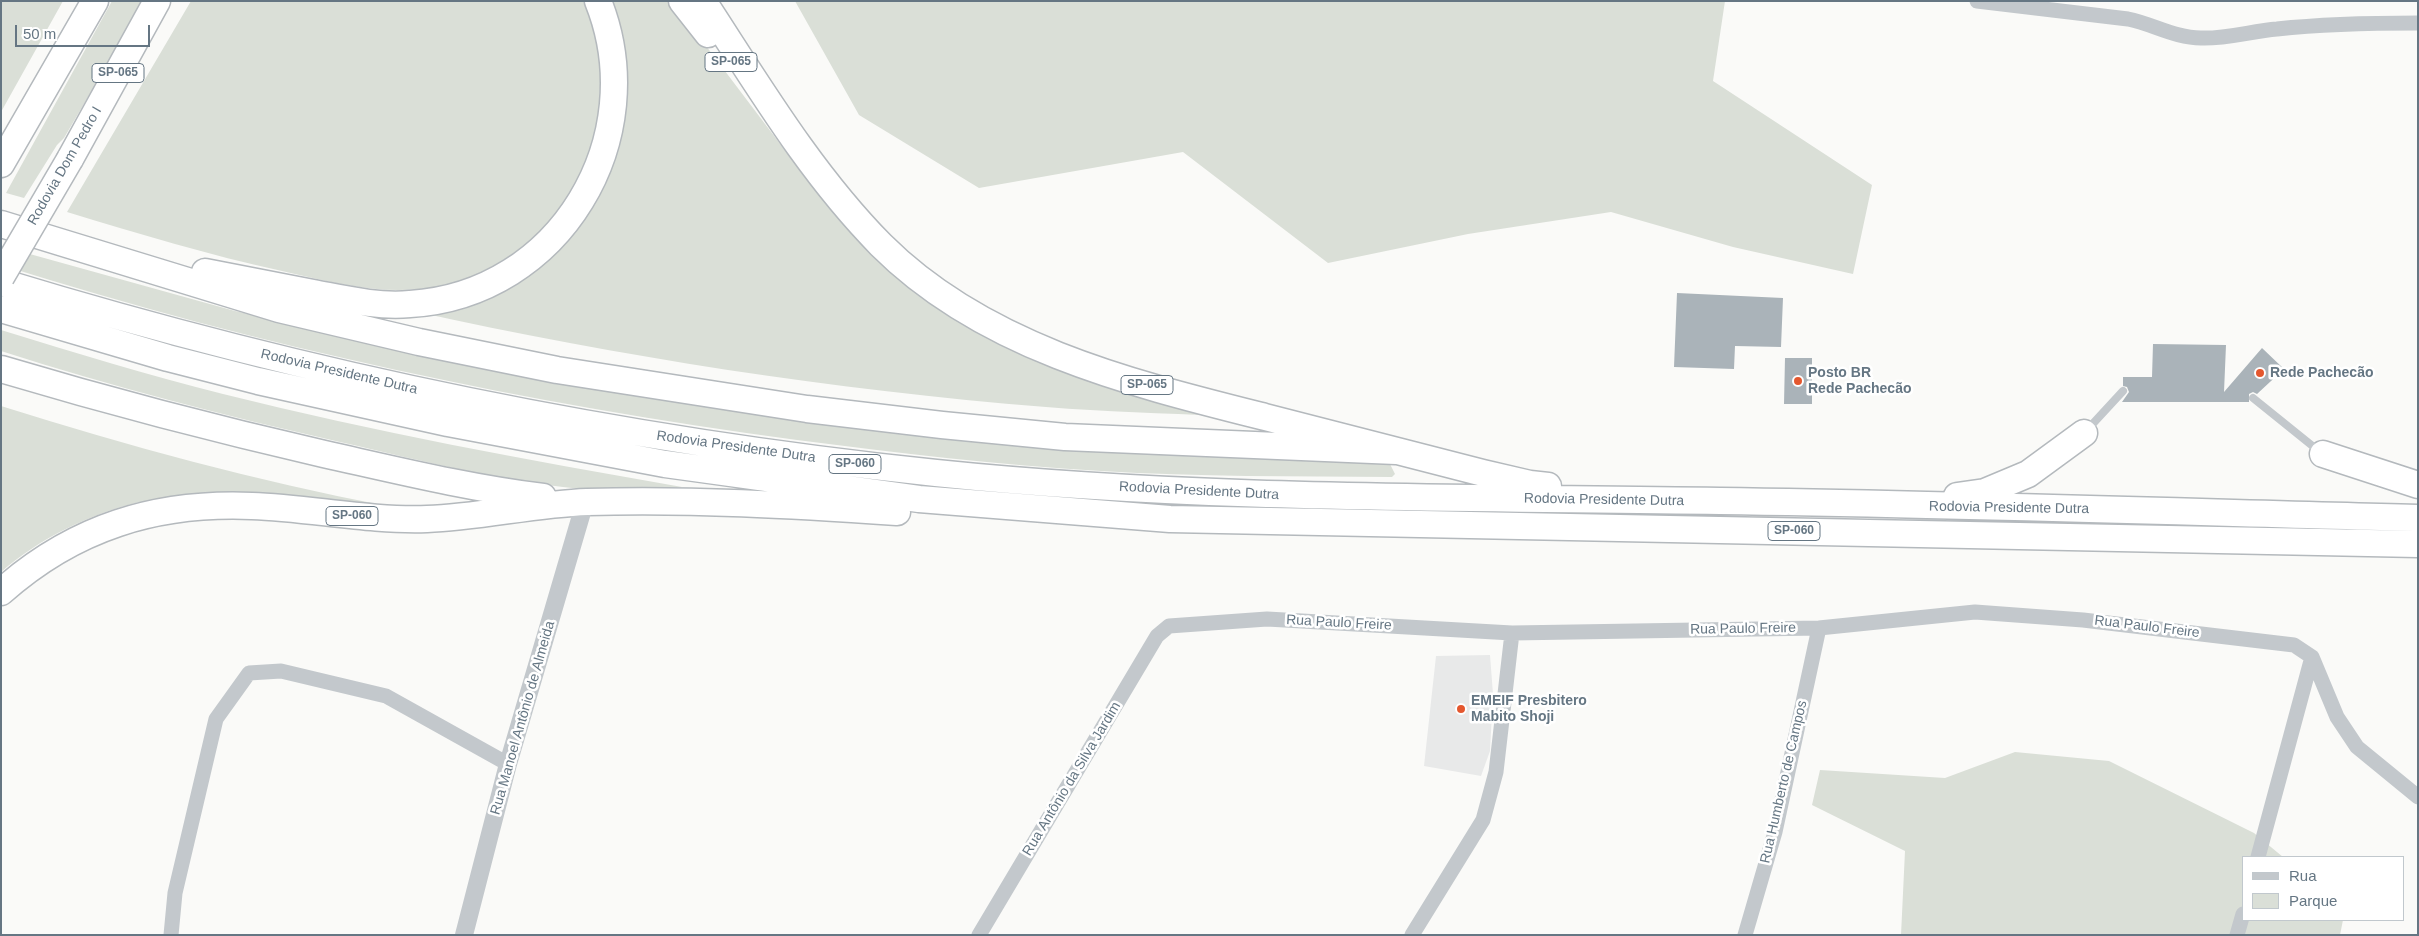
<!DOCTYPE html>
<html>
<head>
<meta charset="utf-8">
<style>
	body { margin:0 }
	#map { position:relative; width:2419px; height:936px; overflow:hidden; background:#fafaf8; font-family:Arial,sans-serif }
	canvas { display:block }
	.frame { position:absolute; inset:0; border:2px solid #657683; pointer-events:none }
	.legend { position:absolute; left:2242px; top:856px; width:162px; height:65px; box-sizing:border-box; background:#fff; border:1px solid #c1c8cd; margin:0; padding:6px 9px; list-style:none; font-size:15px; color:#657683 }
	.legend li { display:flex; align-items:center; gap:10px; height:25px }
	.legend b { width:25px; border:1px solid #c1c8cd }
	.scale { position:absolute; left:15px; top:25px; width:135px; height:22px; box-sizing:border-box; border:2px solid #657683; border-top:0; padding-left:6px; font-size:15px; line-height:18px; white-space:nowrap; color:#657683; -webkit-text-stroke:4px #fff; paint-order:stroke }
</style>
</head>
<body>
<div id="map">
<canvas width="2419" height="936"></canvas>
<div class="frame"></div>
<ul class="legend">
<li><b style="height:6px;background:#c3c8cc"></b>Rua</li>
<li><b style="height:14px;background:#dadfd7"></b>Parque</li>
</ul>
<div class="scale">50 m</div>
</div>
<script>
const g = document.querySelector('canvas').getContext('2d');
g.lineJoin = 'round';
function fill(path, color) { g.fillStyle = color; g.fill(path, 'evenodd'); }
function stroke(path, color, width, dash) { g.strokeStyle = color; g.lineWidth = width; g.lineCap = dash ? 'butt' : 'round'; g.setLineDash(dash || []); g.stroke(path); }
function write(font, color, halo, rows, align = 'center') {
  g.font = font + ' Arial,sans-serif'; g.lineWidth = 5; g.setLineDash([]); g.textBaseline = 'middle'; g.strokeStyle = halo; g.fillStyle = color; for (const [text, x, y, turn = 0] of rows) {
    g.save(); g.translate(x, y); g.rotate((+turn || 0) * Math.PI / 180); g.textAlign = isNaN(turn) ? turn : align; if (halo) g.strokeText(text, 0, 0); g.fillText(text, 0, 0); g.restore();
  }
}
fill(new Path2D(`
	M1490,655L1493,694L1490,751L1481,776L1424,766L1436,656Z`), '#e8e9e9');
fill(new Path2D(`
	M1,1H63L1,112Z
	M112,1H144L64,138L57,145L24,198L6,193Z
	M191,1H586C590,17 596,33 599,48C601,57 600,66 600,75C601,120 591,169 562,206C528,251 476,284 420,289C374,294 326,281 282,271C209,255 139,234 67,212Z
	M607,1H672L815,190L850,232L887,267L963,324L1005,347L1044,364L1095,383L1222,416C1164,413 1105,412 1046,407C834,390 621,357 413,311L460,303L595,192Z
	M795,1H1725L1713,81L1872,185L1853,274L1733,247L1611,212L1468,234L1328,263L1183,152L979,188L859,115Z
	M1,246L235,311L508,372L1389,462L1395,474L1392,477C1295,476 1198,477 1101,471C999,465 898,453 797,440C527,404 261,347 1,265Z
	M1,330C75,353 148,375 223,394C374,432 528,460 682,487C654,488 624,492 595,490C510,484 424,461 340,442C226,416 113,387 1,351Z
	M1,406C128,446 257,481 387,506H139V502C90,514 40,538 1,572Z
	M2015,752L2109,761L2254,833L2283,857H2243V920H2343L2340,935H1901L1905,851L1812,805L1820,770L1945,778Z`), '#dadfd7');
fill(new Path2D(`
	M1677,293L1783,298L1781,347L1735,346L1734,369L1674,367Z
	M2153,344L2226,345L2224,392L2262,348L2284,369L2257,394L2253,392L2249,394V402H2122L2129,392L2127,387L2123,386V377H2152Z
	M1785,358H1812V404H1784Z`), '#aab3b9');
const motorway = new Path2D(`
	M682,1L708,34
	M703,1C758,85 810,173 881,245C983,347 1130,383 1265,417C1338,436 1411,455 1483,473L1530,484L1548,486
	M70,159L157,1
	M1,164L95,1
	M1,224L279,309L419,342L557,370L807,409L942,425L1065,437L1396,451
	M205,272C241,279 277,286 313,293C345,299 377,307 410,304C560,295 653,138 598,1
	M1,282C306,375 619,440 936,473C1196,500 1458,497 1720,501C1952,504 2185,512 2418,518
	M1,309L168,358L258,381L448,423L665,464L919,499L1170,519L2418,544
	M1,369C108,401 215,429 324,454C396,470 469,488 543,497
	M2323,454L2418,485
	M1957,496L1985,492L2028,474L2084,433
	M1,592C74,527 156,502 252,506C310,508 368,521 427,519C480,517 534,504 587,502C690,499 794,505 897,512`);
stroke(motorway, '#b4b9bd', 29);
stroke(new Path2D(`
	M2253,398L2320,452
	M2087,430L2123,391`), '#c3c8cc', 8);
stroke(new Path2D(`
	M1977,1L2128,19C2153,24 2175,38 2201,38C2226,39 2252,31 2277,29C2324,24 2371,23 2418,23
	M2312,657L2337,717L2357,747L2418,797
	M2258,857L2312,657
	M171,935L175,893L216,719L249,673L281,671L386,696L508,764
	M979,935L1157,636L1169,626L1267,619L1512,633L1819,628L1975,612L2083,620L2294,645L2312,657
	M1412,935L1483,820L1496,772L1512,633
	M1745,935L1775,832L1819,628
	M2237,935L2243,914`), '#c3c8cc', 15);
stroke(new Path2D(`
	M464,935L508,764L585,502`), '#c3c8cc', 18);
stroke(motorway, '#fff', 26);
const motorwayBridge = new Path2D(`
	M1,277L70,159`);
stroke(motorwayBridge, '#b4b9bd', 29, []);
stroke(motorwayBridge, '#fff', 26);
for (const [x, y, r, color] of [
	[2260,373,5,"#e4572e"],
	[1798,381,5,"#e4572e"],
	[1461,709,5,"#e4572e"]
]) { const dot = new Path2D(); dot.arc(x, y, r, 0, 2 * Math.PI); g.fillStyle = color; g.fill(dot); stroke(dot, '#fff', 2); }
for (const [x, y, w] of [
	[731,62,52],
	[118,73,52],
	[1147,385,52],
	[855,464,52],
	[352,516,52],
	[1794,531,52]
]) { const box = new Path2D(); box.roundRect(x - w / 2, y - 9.5, w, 19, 4); g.fillStyle = '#fff'; g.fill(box); stroke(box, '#657683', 1); }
write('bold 12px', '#657683', null, [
	["SP-065",731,62],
	["SP-065",118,73],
	["SP-065",1147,385],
	["SP-060",855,464],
	["SP-060",352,516],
	["SP-060",1794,531]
]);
write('14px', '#657683', '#fff', [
	["Rodovia Dom Pedro I",65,166,-60],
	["Rodovia Presidente Dutra",339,372,13],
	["Rodovia Presidente Dutra",736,447,8],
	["Rodovia Presidente Dutra",1199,491,3],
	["Rodovia Presidente Dutra",1604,500,1],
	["Rodovia Presidente Dutra",2009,508,1],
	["Rua Paulo Freire",1339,623,3],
	["Rua Paulo Freire",2147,627,7],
	["Rua Paulo Freire",1743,629,-1],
	["Rua Manoel Antônio de Almeida",523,718,-74],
	["Rua Antônio da Silva Jardim",1072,779,-59],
	["Rua Humberto de Campos",1784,782,-77]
]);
write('bold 14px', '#657683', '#fff', [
	["Posto BR",1808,373],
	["Rede Pachecão",1808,389],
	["Rede Pachecão",2270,373],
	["EMEIF Presbitero",1471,701],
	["Mabito Shoji",1471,717]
], 'left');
</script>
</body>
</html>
